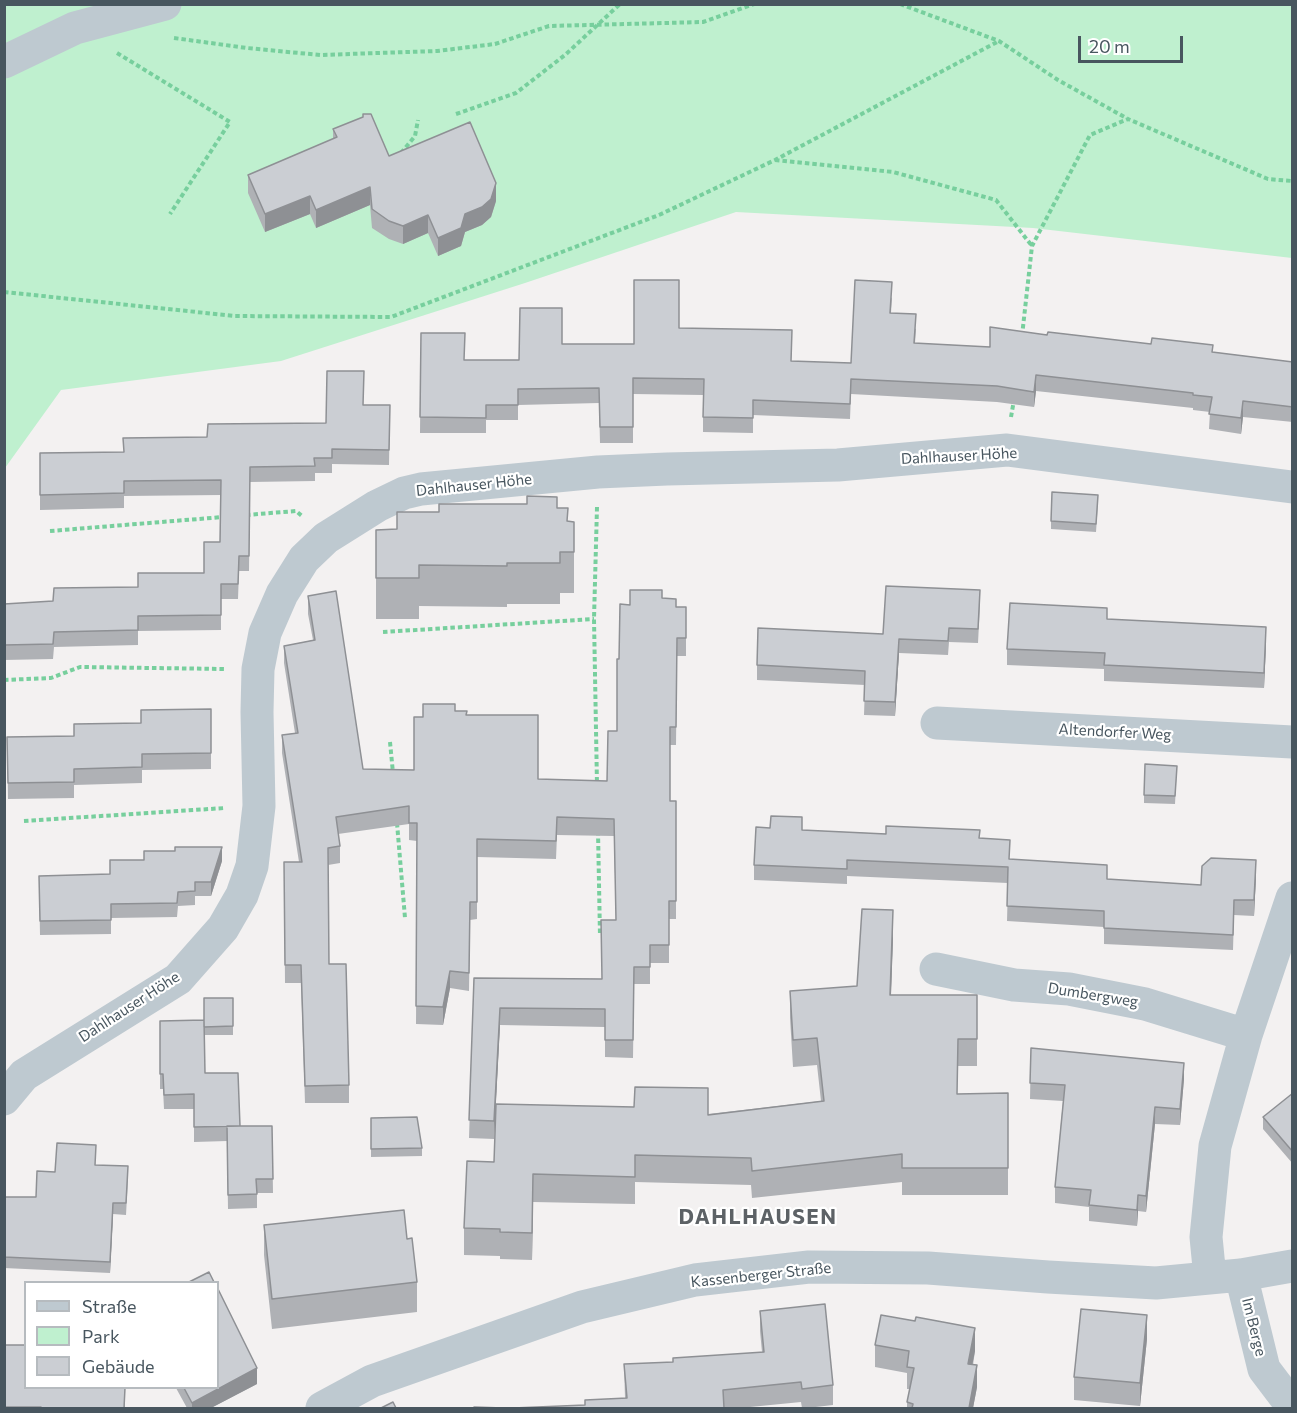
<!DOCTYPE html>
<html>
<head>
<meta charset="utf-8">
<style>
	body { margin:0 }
	#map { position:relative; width:1297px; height:1413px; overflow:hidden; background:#f3f1f1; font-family:Commissioner,sans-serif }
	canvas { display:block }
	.frame { position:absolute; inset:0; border:6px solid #48565f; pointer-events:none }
	.legend { position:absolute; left:24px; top:1281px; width:195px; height:108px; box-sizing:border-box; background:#fff; border:2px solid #b6bbbf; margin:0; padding:8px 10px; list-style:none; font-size:18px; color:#48565f }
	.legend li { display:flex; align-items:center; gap:12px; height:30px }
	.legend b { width:30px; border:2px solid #b6bbbf }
	.scale { position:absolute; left:1078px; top:36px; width:105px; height:27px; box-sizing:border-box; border:3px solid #48565f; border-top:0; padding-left:8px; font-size:18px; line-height:21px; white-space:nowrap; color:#48565f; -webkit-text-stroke:4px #fff; paint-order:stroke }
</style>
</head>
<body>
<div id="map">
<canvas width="1297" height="1413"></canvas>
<div class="frame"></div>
<ul class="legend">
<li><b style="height:8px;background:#bec9d0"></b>Straße</li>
<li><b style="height:16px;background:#bff0cf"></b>Park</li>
<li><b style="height:16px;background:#cbced3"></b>Gebäude</li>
</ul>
<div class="scale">20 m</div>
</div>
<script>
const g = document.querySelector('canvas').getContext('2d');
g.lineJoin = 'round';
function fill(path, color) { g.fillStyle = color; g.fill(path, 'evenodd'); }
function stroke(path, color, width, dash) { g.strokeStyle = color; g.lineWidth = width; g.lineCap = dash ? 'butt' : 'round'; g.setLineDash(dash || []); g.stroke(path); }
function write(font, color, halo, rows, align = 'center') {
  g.font = font + ' Commissioner,sans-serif'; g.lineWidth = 4.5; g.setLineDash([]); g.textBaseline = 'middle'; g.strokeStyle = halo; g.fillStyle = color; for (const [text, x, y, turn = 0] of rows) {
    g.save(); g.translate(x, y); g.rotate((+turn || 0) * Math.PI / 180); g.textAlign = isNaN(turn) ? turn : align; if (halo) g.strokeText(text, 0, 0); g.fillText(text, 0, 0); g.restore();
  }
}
fill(new Path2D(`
	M5,5H1292V258L1033,228L736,212L525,283L281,361L61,390L5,468Z`), '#bff0cf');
stroke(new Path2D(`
	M900,4L999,41L1058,80L1128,119
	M174,38L247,48L320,55L437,51L495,44L549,26L703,22L754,4
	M117,53L230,122L170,214
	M456,114L516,93L565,55L620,4
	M401,153L415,136L418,120
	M775,160L893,172L996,200L1032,246
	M4,292L235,316L391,317L659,215L775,160L999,41
	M1022,336L1032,246L1090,135L1128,119L1268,179L1292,181
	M1011,417L1014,400
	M597,507L594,619L597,785
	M246,515L296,511L302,516
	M50,531L223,517
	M383,632L594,619
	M4,680L51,678L80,667L225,669
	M390,742L393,773
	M24,821L225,808
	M397,823L405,918
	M598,831L600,936`), '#77cf9d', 4, [4.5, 3]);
stroke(new Path2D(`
	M4,62L75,28L165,4
	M937,723L1292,742
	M936,969L1014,985L1069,989L1145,1004L1246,1035
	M4,1099L24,1075L178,979L223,928L242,895L252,866L259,806L257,712L258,669L265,633L282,594L304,559L326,538L377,506L404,493L421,489L598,472L667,469L838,465L1007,450L1292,487
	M1241,1275L1264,1369L1292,1406
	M1210,1278L1206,1237L1215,1146L1246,1035L1292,898
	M322,1408L372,1381L582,1307L695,1280L809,1267L928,1268L1048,1277L1156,1283L1241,1275L1292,1266`), '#bec9d0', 33);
fill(new Path2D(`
	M333,129L389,156L496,201L491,217L482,225L465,232L461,246L438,256L428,233L403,244L389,239L372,228L370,205L316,228L310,214L265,232L248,193V175L333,139Z
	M892,297L891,313L916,329L915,343L990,347L1047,335L1213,352L1293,362V422L1243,417L1241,434L1209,429L1210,412L1193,410V408L1036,391L1034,407L997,402L851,394L850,419L753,415V433L703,432V395L633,394V443H600L599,403L518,405V420H486V433H420L421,333L464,360H519L562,344H634L679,328L792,345L791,361L851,363Z
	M363,405H390L389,465L332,464V473H315V481L250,482L249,571H239L238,599H221V630L138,631V645L54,647L53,659L4,660V604L53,601L138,587L204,573L220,542L221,495L124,496V508L40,510V453L123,452L207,437L326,423Z
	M1098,503L1096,532L1051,529V521Z
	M557,508L568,521L574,522V593H560V604H507V607L419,606V619H376V530L397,529L439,512Z
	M308,596L363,769L414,770L423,717L455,711L466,715L538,779L607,781L617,731L619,659L630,605L662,598L676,607H686V656H677L676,745H670V801H676V919H669V963H650V984H634L633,1058L605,1057V1027L500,1025L494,1139L469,1138L474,978L602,979L616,920L614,836L557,835L556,859L477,857V919L470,920L469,991L450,988L443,1025L416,1024L417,841L409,840V824L338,834L340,846V863L328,865L329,964L349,1085V1103H305L301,983H285L284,862H299L282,753V735L295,733L284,663V646L313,640L308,614Z
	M980,604L978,643L949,642L948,655L899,653L895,716L864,715L865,685L757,680V665L883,634Z
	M1107,619L1266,643L1264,688L1104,681V669L1007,665V649Z
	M211,709V769L142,770V783L74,785V798L8,799L7,737L74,736Z
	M1177,766L1175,804L1144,803V795Z
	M802,830L980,838L1010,859L1107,879L1201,885L1256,876L1254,916L1234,915L1233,950L1104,944V927L1007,921L1008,883L847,876V884L754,880V865Z
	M222,861L211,896H195V905L178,906L177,917L111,918V934L40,935L39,876L110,874Z
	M893,938L891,995L977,1039V1066H958L957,1094L1008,1093V1195H902V1182L752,1198L751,1185L635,1182V1204L533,1202L532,1260L500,1259V1256L464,1255V1228L494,1162L708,1114L821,1101L817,1065L793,1067L790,1018V991L857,986Z
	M233,998V1035H204L205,1073L240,1126H272L273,1193H257V1208L228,1209L227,1141L194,1142V1109H164L163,1089H160V1021L204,1020Z
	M1031,1048L1184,1079L1180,1125L1155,1124L1146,1212L1138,1211L1137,1226L1089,1221V1207L1055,1203V1187L1063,1101L1030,1099Z
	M1293,1093V1164L1263,1129V1117Z
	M371,1118L422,1148V1156L371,1157Z
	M95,1165L128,1178L126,1215L113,1214L110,1273L4,1268V1197H36L55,1172Z
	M264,1225L407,1239L417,1282V1312L272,1329L264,1255Z
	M760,1311L833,1385V1405L807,1408H802L801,1402L740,1408H513L585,1405L625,1398L624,1364L673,1362L762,1352L760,1331Z
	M1147,1339L1140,1406L1074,1400V1377Z
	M4,1345L26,1388H125V1408H4Z
	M875,1345L975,1351L973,1365L977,1387L973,1408H907V1402L910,1389H907V1373L875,1367Z
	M257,1384L211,1408H187L176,1388H218Z`), '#afb1b5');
fill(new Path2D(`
	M496,183V201L491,217L482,225L465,232L461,246L438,256V238L465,214Z
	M370,187V205L316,228V210Z
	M310,196V214L265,232V214Z
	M428,215V233L403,244V226Z
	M1036,375V391L1034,407V392Z
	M1243,401V417L1241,434V418Z
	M1266,627V643L1264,688V673Z
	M899,639V653L895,716V702Z
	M222,847V861L211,896V882Z
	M1256,860V876L1254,916V900Z
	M893,910V938L890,1022V995Z
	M450,971V988L443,1025V1007Z
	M500,1008V1025L494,1139V1121Z
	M1184,1063V1079L1180,1125V1109Z
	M1155,1107V1124L1146,1212V1196Z
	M533,1174V1202L532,1260V1233Z
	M1138,1195V1211L1137,1226V1210Z
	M113,1203V1214L110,1273V1262Z
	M1147,1315V1339L1140,1406V1383Z
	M975,1328V1351L968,1386V1364Z
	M977,1365V1387L973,1408H969Z
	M257,1368V1384L211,1408H192V1403Z`), '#8e9094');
const building = new Path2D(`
	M363,114H371L389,156L470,122L496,183L491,199L482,207L465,214L461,228L438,238L428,215L403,226L389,221L372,209L370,187L316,210L310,196L265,214L248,175L337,137L333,129L363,117Z
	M634,280H679V328L792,330L791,361L851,363L855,280L892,282L890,313L916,314L914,343L990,347V327L1047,335L1048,332L1151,344L1152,338L1213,345L1212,352L1293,362V407L1243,401L1241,418L1209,414L1212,397L1193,395V393L1036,375L1034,392L997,386L851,379L850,404L753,400V418L703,417L704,379L633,378V427H600L599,388L518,389V405H486V418L420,417L421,333H465L464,360H519L520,308H562V344H634Z
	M327,371H364L363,405H390L389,450L332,449V458H314L315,466L250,467L249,556H239L238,584H221V615L138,616V630L54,632L53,644L4,645V604L53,601L54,588L138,587V573H204V542H220L221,480L124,481V493L40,495V453L124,452L123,438L207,437L208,424L326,423Z
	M1052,492L1098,495L1096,524L1051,521Z
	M527,496L557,497V508H568L567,521L574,522V552H560V563H507V566L419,565V578H376V530L397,529V512H439V504H527Z
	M886,586L980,590L978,629L949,628L948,641L899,639L895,702L864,701L865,671L757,665L758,628L883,634Z
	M630,590H662V598L676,599V607H686V638H677L676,727H670V801H676V901H669V945H650V967H634L633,1040H605V1009L500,1008L494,1121L469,1120L474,978L602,979L601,920H616L614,819L557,817L556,841L477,839V902H470L469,973L450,971L443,1007L416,1006L417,823H409V806L336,817L340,846L328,848L329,964H346L349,1085L305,1086L301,965H285L284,862H302L282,735L298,733L284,646L315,640L308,596L336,591L363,769L414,770V717H423V704H455V711H467L466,715H538V779L607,781L608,731H617V659H619L620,604L630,605Z
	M1010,603L1107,608V619L1266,627L1264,673L1104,665L1105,653L1007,649Z
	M211,709V753L142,754V767L74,769V782L8,783L7,737L74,736V724L141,723V710Z
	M1145,764L1177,766L1175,796L1144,795Z
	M771,816L802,817V830L886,834V826L980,830L979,838L1010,840L1009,859L1107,865V879L1201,885L1202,866L1211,858L1256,860L1254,900H1234L1233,935L1104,928V911L1007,906L1008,867L847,860V869L754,865L756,827L770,828Z
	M175,847H222L211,882H195V891L178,892L177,903L111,904V920L40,921L39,876L110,874V860H144V851H175Z
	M862,909L893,910L890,995H977V1039H958L957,1094L1008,1093V1168H902V1154L752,1171L751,1158L635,1155V1177L533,1174L532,1233L500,1232V1229L464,1228L467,1161L494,1162L496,1104L634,1107L635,1087L708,1088V1115L824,1101L817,1038L793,1040L790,991L857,986Z
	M204,998H233V1026L204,1027Z
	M204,1020L205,1073H238L240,1126L194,1127V1094L164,1095L163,1074H160V1021Z
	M1031,1048L1184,1063L1180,1109L1155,1107L1146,1196L1138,1195L1137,1210L1089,1205L1091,1190L1055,1187L1065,1085L1030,1083Z
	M1293,1093V1152L1263,1117Z
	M417,1117L422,1148L371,1149V1118Z
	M227,1126H272L273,1179H256L257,1194L228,1195Z
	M57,1143L96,1145L95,1165L128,1166L126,1203H113L110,1262L4,1257V1197H36L37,1171L55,1172Z
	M404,1210L407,1239L412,1238L417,1282L272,1299L264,1225Z
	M209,1272L214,1282H189Z
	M218,1289L257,1368L192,1403L184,1388H218Z
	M825,1304L833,1385L802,1389L801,1382L723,1390L724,1408H513L585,1405V1400L627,1398L624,1364L673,1362V1358L764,1352L760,1311Z
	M1081,1309L1147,1315L1140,1383L1074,1377Z
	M881,1315L915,1321L916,1317L975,1328L968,1364L977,1365L969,1408H912L913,1404L907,1402L914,1368L907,1367L909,1351L875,1345Z
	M4,1345H26V1388H125L124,1408H41V1407H4Z
	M393,1402L396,1408H381Z
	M474,1407L503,1408H474Z`);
fill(building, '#cbced3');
stroke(building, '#8e9094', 1.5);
write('15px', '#48565f', '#fff', [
	["Dahlhauser Höhe",959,456,-3],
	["Dahlhauser Höhe",474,485,-6],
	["Altendorfer Weg",1115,732,3],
	["Dumbergweg",1093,995,9],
	["Dahlhauser Höhe",129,1007,-33],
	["Kassenberger Straße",761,1275,-6],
	["Im Berge",1254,1327,76]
]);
g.letterSpacing = '1.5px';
write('bold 21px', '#5d6266', '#fff', [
	["DAHLHAUSEN",758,1217]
]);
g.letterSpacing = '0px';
</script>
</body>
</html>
